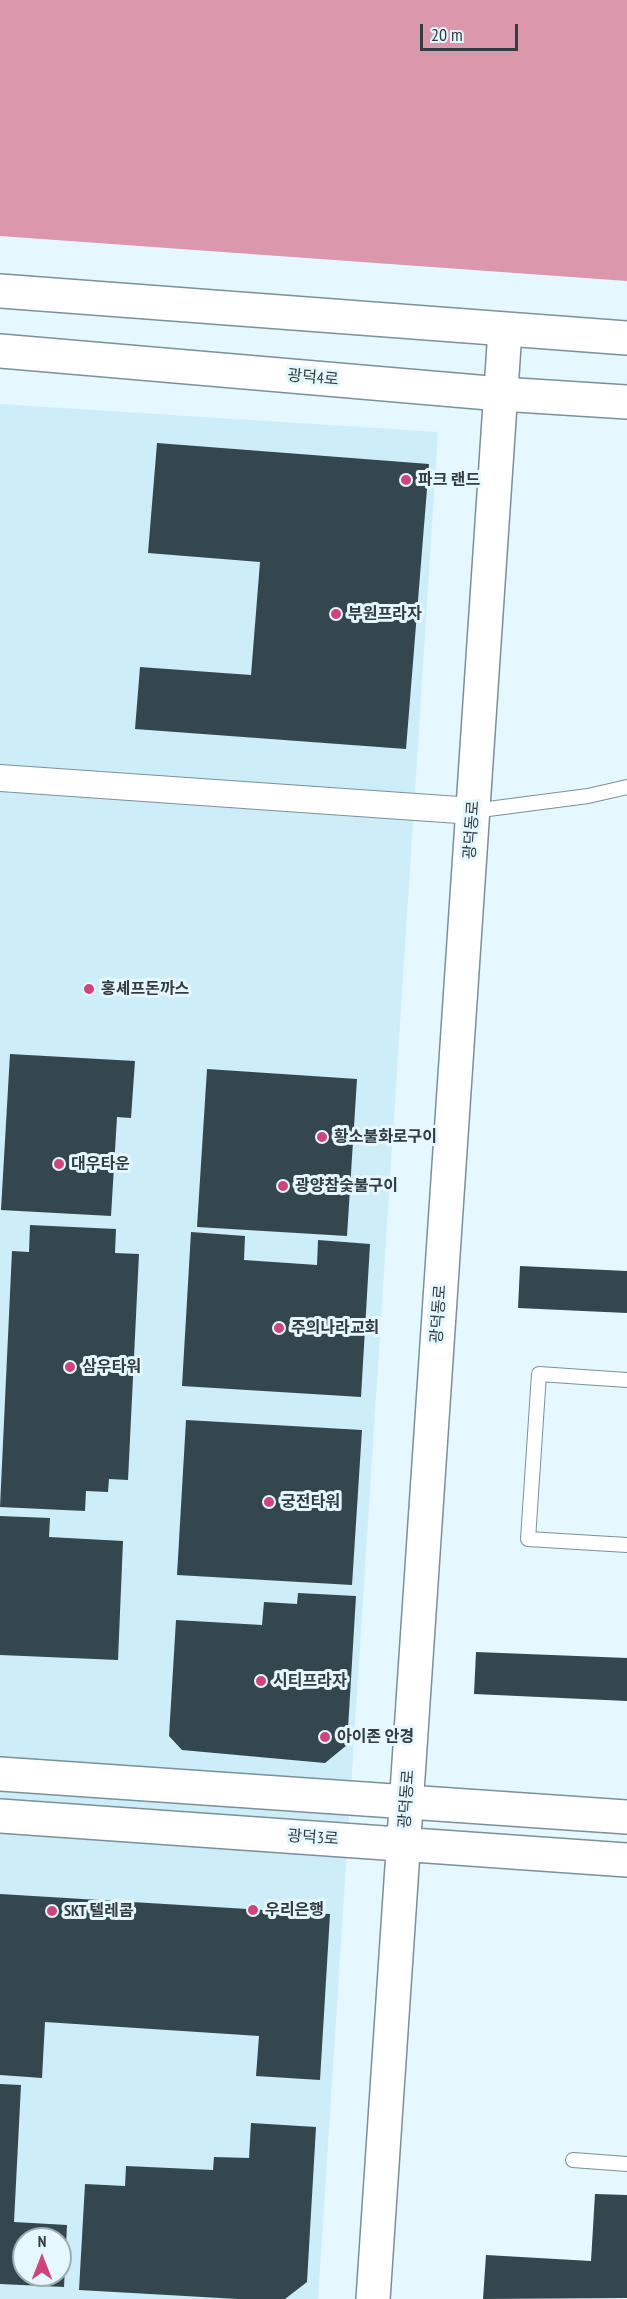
<!DOCTYPE html>
<html>
<head>
<meta charset="utf-8">
<style>
	body { margin:0 }
	#map { position:relative; width:627px; height:2299px; overflow:hidden; background:#e5f7ff; font-family:"PT Sans Narrow",sans-serif }
	canvas { display:block }
	.north { position:absolute; left:12px; top:2227px; width:60px; height:60px; box-sizing:border-box; background:#e5f7ff; border:2px solid #9eacb3; border-radius:50%; rotate:0deg; font-size:16px; font-weight:700; line-height:24px; text-align:center; color:#333c40 }
	.north::after { content:''; display:block; margin:auto; width:21px; height:27px; background:#cf447a; clip-path:polygon(50% 0,100% 100%,50% 72%,0 100%) }
	.scale { position:absolute; left:420px; top:24px; width:98px; height:27px; box-sizing:border-box; border:3px solid #333c40; border-top:0; padding-left:8px; font-size:18px; line-height:21px; white-space:nowrap; color:#333c40; -webkit-text-stroke:4px #e5f7ff; paint-order:stroke }
</style>
</head>
<body>
<div id="map">
<canvas width="627" height="2299"></canvas>
<div class="north">N</div>
<div class="scale">20 m</div>
</div>
<script>
const g = document.querySelector('canvas').getContext('2d');
g.lineJoin = 'round';
function fill(path, color) { g.fillStyle = color; g.fill(path, 'evenodd'); }
function stroke(path, color, width, dash) { g.strokeStyle = color; g.lineWidth = width; g.lineCap = dash ? 'butt' : 'round'; g.setLineDash(dash || []); g.stroke(path); }
function write(font, color, halo, rows, align = 'center') {
  g.font = font + ' "PT Sans Narrow","Noto Sans KR",sans-serif'; g.lineWidth = 6; g.setLineDash([]); g.textBaseline = 'middle'; g.strokeStyle = halo; g.fillStyle = color; for (const [text, x, y, turn = 0] of rows) {
    g.save(); g.translate(x, y); g.rotate((+turn || 0) * Math.PI / 180); g.textAlign = isNaN(turn) ? turn : align; if (halo) g.strokeText(text, 0, 0); g.fillText(text, 0, 0); g.restore();
  }
}
fill(new Path2D(`
	M0,404L438,432L318,2299H0ZM24,2239H60V2275H24Z`), '#cdedf9');
fill(new Path2D(`
	M0,0H627V281L0,236Z`), '#db97ab');
fill(new Path2D(`
	M157,443L429,464L406,749L135,729L140,667L251,675L260,562L148,553Z
	M10,1054L135,1061L131,1118L117,1117L111,1216L1,1210Z
	M207,1069L357,1079L347,1236L197,1227Z
	M30,1225L116,1229L115,1253L139,1254L128,1480L109,1479L108,1492L86,1491L85,1511L0,1507L12,1251L29,1252Z
	M191,1232L245,1236L244,1260L317,1265L318,1240L370,1244L361,1397L182,1386Z
	M520,1266L627,1271V1313L518,1308Z
	M186,1420L362,1430L352,1585L177,1575Z
	M0,1516L50,1518L49,1537L123,1541L118,1660L0,1655Z
	M298,1593L356,1596L347,1745L325,1763L182,1750L169,1736L176,1620L262,1625L264,1602L297,1604Z
	M476,1652L627,1658V1701L474,1694Z
	M0,1894L330,1914L320,2080L256,2076L259,2036L45,2022L42,2078L0,2075Z
	M0,2084L21,2085L14,2222L67,2225L64,2287L0,2284ZM24,2239H60V2275H24Z
	M251,2123L316,2127L307,2282L285,2299H238L79,2290L85,2184L125,2186L126,2166L213,2170L214,2157L249,2158Z
	M595,2194L627,2195V2298L483,2299L486,2255L591,2261Z`), '#34474f');
const service = new Path2D(`
	M473,811L588,796L627,787
	M627,1380L539,1374L528,1539L627,1545
	M573,2160L627,2164`);
const minor = new Path2D(`
	M0,778L473,811`);
const tertiary = new Path2D(`
	M0,1774L627,1817
	M0,1816L627,1860
	M373,2299L505,330`);
const secondary = new Path2D(`
	M0,291L627,338
	M0,351L501,394L627,402`);
stroke(service, '#7b9099', 16);
stroke(minor, '#7b9099', 28);
stroke(tertiary, '#7b9099', 36);
stroke(secondary, '#7b9099', 36);
stroke(service, '#fff', 14);
stroke(minor, '#fff', 26);
stroke(tertiary, '#fff', 33);
stroke(secondary, '#fff', 33);
for (const [x, y, r, color] of [
	[406,480,6,"#cf447a"],
	[336,614,6,"#cf447a"],
	[89,989,6,"#cf447a"],
	[322,1137,6,"#cf447a"],
	[59,1164,6,"#cf447a"],
	[283,1186,6,"#cf447a"],
	[279,1328,6,"#cf447a"],
	[70,1367,6,"#cf447a"],
	[269,1502,6,"#cf447a"],
	[261,1681,6,"#cf447a"],
	[325,1737,6,"#cf447a"],
	[253,1910,6,"#cf447a"],
	[52,1911,6,"#cf447a"]
]) { const dot = new Path2D(); dot.arc(x, y, r, 0, 2 * Math.PI); g.fillStyle = color; g.fill(dot); stroke(dot, '#e5f7ff', 2); }
write('16px', '#333c40', '#e5f7ff', [
	["광덕4로",313,378,5],
	["광덕동로",472,830,-86],
	["광덕동로",439,1314,-86],
	["광덕동로",407,1799,-86],
	["광덕3로",313,1838,4]
]);
write('bold 16px', '#333c40', '#e5f7ff', [
	["파크 랜드",418,480],
	["부원프라자",348,614],
	["홍셰프돈까스",101,989],
	["황소불화로구이",334,1137],
	["대우타운",71,1164],
	["광양참숯불구이",295,1186],
	["주의나라교회",291,1328],
	["삼우타워",82,1367],
	["궁전타워",281,1502],
	["시티프라자",273,1681],
	["아이존 안경",337,1737],
	["우리은행",265,1910],
	["SKT 텔레콤",64,1911]
], 'left');
</script>
</body>
</html>
